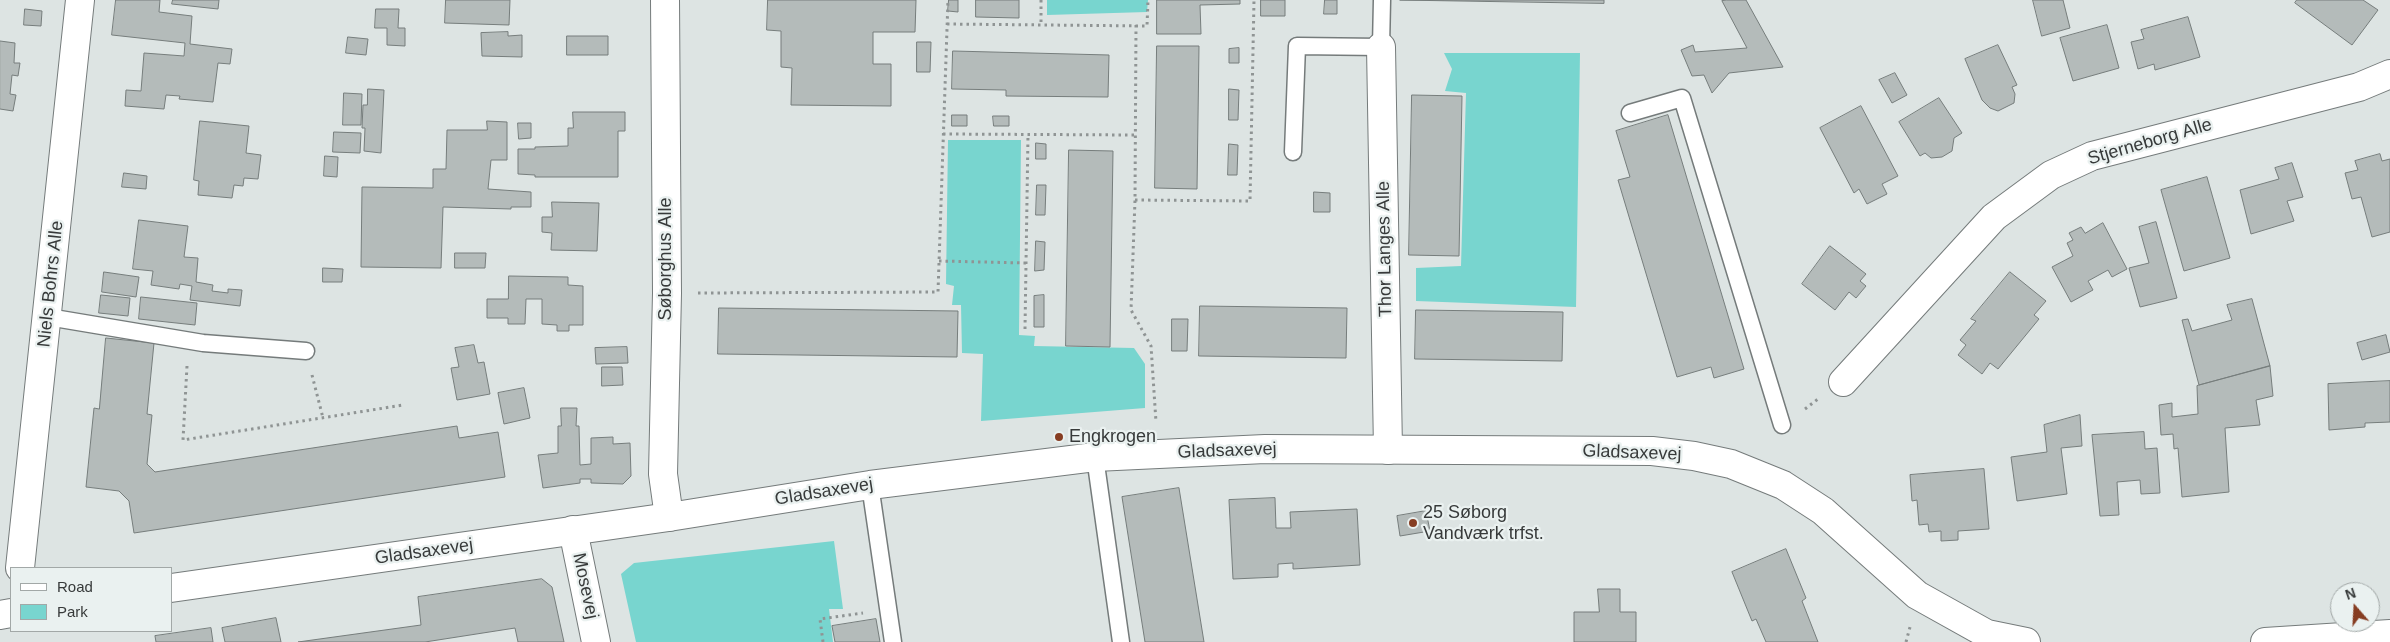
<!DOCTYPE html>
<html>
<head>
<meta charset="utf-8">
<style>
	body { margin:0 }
	#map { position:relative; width:2390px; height:642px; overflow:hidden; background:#dde4e3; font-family:Helvetica,sans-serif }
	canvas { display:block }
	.legend { position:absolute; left:10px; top:567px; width:162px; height:65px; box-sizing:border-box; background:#eaf1f0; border:1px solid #a2a8a7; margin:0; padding:6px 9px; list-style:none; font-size:15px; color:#373a3a }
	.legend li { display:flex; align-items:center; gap:10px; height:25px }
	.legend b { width:25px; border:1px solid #a2a8a7 }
	.north { position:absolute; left:2330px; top:582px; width:50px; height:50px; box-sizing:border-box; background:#eaf1f0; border:1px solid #a2a8a7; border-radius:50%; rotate:341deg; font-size:14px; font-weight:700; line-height:20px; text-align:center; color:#373a3a }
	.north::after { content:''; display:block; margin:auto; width:18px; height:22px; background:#863d22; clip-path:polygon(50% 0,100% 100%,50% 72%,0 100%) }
</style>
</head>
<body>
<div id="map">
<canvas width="2390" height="642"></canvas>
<ul class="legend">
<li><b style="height:6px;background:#fff"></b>Road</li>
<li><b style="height:14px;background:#78d5cf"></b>Park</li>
</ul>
<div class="north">N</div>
</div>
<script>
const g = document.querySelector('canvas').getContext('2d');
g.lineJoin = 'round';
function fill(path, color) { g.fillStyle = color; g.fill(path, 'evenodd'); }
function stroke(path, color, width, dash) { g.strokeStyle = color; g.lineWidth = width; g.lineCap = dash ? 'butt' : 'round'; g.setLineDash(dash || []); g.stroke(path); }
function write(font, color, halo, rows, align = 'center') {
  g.font = font + ' Helvetica,sans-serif'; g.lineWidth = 4.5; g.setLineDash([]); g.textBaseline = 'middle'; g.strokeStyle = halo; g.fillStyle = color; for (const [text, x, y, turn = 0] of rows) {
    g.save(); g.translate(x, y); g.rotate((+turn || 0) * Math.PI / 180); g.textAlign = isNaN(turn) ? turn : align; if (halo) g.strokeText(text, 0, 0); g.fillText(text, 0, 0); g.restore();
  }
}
fill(new Path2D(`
	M1047,0H1148L1147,12L1047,15Z
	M1444,53H1580L1576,307L1416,301V268L1461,266L1466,93L1445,91L1452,69Z
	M948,140H1021L1019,335L1035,336L1034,346L1134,348L1145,364V408L981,421L983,354L962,353L961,305H952L954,286L946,284Z
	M834,541L843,609H829L833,642H636L621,574L634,563Z`), '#78d5cf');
const building = new Path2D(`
	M116,0H160L159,12L192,16L190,44L232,49L230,64L218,63L213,102L179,99L180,96L166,95L164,109L125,106L126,90L141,91L144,53L184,56L185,43L112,35Z
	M173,0H219L218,9L172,4Z
	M446,0H510L509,25L445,23Z
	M768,0H916L915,32H873V64H891V106L791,105L792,68L781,67V31L767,30Z
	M949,0H958V12L948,11Z
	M976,0H1019V18L976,17Z
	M1157,0H1240V4L1200,5L1201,34H1157Z
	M1261,0H1285V16H1261Z
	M1325,0H1337V14H1324Z
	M1400,0H1604V3Z
	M1727,0H1746L1783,67L1729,73L1712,93L1704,75L1692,76L1681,50L1693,45L1695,52L1747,48L1722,1Z
	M2033,0H2063L2070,28L2042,36Z
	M2297,0H2363L2378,10L2352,45L2295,3Z
	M25,9L42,11L41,26L24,25Z
	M376,9H399L398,28H405V46L387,45V28H375Z
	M2188,17L2200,57L2155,70L2154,64L2138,69L2131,42L2144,39L2141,30Z
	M2107,25L2119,68L2073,81L2060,38Z
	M508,32V36L522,35V57L482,56L481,33Z
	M567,36H608V55H567Z
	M348,37L368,39L366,55L346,53Z
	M0,41L15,43L14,63H20L18,76L12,75L10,94L16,95L13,111L0,109Z
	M917,42H931L930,72H917Z
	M1998,45L2017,85L2012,87L2015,94L2014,103L1998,111L1990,108L1982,100L1965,59Z
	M1157,46H1199L1197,189L1155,188Z
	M1239,48V63H1229V49Z
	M953,51L1109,55L1108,97L1006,96V90L952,89Z
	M1895,73L1907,95L1892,103L1879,80Z
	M368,89L384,90L381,153L364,151L365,128H362L363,105H367Z
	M1229,89L1239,90L1238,120H1229Z
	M344,93L362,94L361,125H343Z
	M1412,95L1462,96L1459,256L1409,255Z
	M1939,98L1962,133L1954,138L1952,151L1942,157L1931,158L1925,153L1920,156L1899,122Z
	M1861,106L1898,176L1882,184L1887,194L1867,204L1859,189L1854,193L1820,128Z
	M573,112H625V131H618V177H535V175L518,174V149H535V147L568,146V128H573Z
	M952,115H967V126H952Z
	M1668,115L1744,369L1714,378L1711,367L1677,377L1618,180L1630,177L1616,131Z
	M993,116H1009V126H994Z
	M200,121L249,126L246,153L261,155L258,179L244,178L243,186L234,185L232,198L198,195L199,181L194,180Z
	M487,121L507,122V160H491L488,189L531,192V207H511V209L443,207L441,268L361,267L362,187L433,188V169H446L447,130H487Z
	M518,123H531V138L519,139Z
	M334,132L361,133L360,153L333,152Z
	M1036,143L1046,144V159H1036Z
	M1229,144L1238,145L1237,175H1228Z
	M1069,150L1113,151L1110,347L1066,346Z
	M2380,154L2382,161L2390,159V232L2372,237L2361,197L2352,199L2345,173L2358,170L2355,161Z
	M325,156L338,157L337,177L324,176Z
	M2292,163L2303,197L2287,201L2294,221L2251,234L2240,190L2279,179L2275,168Z
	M124,173L147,176L146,189L122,187Z
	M2207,177L2230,258L2184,271L2161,190Z
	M1037,185H1046L1045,215H1036Z
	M1314,192L1330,193V212H1314Z
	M552,202L599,203L597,251L551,250L552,233L542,232V217H552Z
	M139,220L188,226L184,257L198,258L196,282L213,285L212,291L228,293V289L242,290L240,306L190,300L192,286L180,284L179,289L151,285L153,271L133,269Z
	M2156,222L2177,298L2140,307L2129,268L2149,263L2139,227Z
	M2103,223L2127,269L2112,277L2108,270L2088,281L2093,290L2071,302L2052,267L2073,256L2067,243L2073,240L2069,233L2081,227L2085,233Z
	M1036,241L1045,242L1044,270L1035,271Z
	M1830,246L1866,274L1860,281L1866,286L1856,298L1849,292L1835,310L1802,284Z
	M455,253H486L485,268H455Z
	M323,268L343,269L342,282H323Z
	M104,272L139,277L136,297L102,292Z
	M2010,272L2046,301L2034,315L2039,319L1998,369L1990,363L1982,374L1958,355L1966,345L1960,340L1976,321L1971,319Z
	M509,276L568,277V285L583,286V325H569V331H557V325L542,324V299H526L525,324H508V318H487V299H508Z
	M101,295L130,298L128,316L99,313Z
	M1044,295V327H1034V296Z
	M141,297L197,303L195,325L139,319Z
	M2252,299L2270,366L2199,385L2182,320L2188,319L2192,331L2232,320L2227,305Z
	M1200,306L1347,308L1346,358L1199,356Z
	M719,308L958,311L957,357L718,354Z
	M1416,310L1563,312L1562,361L1415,359Z
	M1172,319H1188L1187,351H1172Z
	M2386,335L2390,352L2362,360L2357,343Z
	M106,338L154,343L147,414L152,415L147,464L155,472L457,426L459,438L498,432L505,477L134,533L129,501L119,491L86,487L94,408L99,409Z
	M474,345L478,363L484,362L490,394L457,400L451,368L459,367L455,348Z
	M627,347L628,363L596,364L595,348Z
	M2270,366L2273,396L2256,400L2260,425L2225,428L2229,492L2182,497L2178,448L2174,449L2173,434L2161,435L2159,405L2172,403V417L2198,414L2197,386Z
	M602,367H622L623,385L602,386Z
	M2390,381V422L2365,423V427L2329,430L2328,384Z
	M524,388L530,418L504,424L498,393Z
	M561,408H577L576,426H579L580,465L591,464V438L613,437V444L630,443L631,476L623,484L591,483V479H580V483L543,488L538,455L558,453V426H561Z
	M2080,415L2082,446L2061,448L2067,494L2017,501L2011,457L2047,452L2044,425Z
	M2144,432L2145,449L2157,448L2160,493L2141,494L2140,480L2117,482L2119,515L2100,516L2092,435Z
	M1984,469L1989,529L1958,531V540L1941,541V531L1929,532L1928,524L1919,525L1917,500L1912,501L1910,475Z
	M1179,488L1204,642H1145L1122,497Z
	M1275,498L1276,528H1291L1290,512L1357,509L1360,565L1293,569V563L1278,564V577L1233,579L1229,500Z
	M1426,511L1430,531L1400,536L1397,516Z
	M1786,549L1806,598L1802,601L1818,642H1766L1756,619L1752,621L1732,572Z
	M542,579L552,587L564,642H518L515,628L425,642H298L421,625L418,597Z
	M1598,589H1620V612H1636V642H1574V612H1599Z
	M276,618L281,642H225L222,628Z
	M876,619L880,642H835L832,626Z
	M211,628L213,642H156L155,636Z`);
fill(building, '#b4bbba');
stroke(building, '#767d7c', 1);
const lane = new Path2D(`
	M1630,113L1682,98L1782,425
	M1293,152L1297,46L1381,47L1382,0
	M48,317L203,343L306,351
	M1095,457L1121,642
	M870,485L893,642`);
const street = new Path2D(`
	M665,0L667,293L663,474L669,517
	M1381,47L1388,450
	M1843,382L1994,217L2051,175L2092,156L2359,87L2390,74
	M573,530L596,642
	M20,568L80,0`);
const secondary = new Path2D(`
	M171,588L669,517L870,485L1095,457L1265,449L1652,451L1694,456L1731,464L1783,485L1823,511L1917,595L1987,634L2026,642
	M0,615L11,613
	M2265,642L2390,634`);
stroke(lane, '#757b7b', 19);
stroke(street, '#757b7b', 30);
stroke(secondary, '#757b7b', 30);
stroke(new Path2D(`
	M1041,0V25
	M947,24L1147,26L1148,0
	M1136,25L1135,200L1131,310L1151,346L1156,422
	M943,134L1135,135
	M1135,200L1250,201L1254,0
	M939,261L1026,263
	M698,293L938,292L948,0
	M1025,329L1028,135
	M187,366L183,440L403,405
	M312,375L323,418
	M1805,409L1818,399
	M823,642L820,619L863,613
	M1906,642L1910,627`), '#8f9494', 3, [2.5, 4]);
stroke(lane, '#fff', 16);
stroke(street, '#fff', 28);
stroke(secondary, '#fff', 28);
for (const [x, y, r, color] of [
	[1059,437,5,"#863d22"],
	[1413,523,5,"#863d22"]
]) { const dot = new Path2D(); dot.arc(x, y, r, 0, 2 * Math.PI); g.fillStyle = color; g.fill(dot); stroke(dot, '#eaf1f0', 2); }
write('18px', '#373a3a', '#eaf1f0', [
	["Stjerneborg Alle",2150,142,-16],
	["Thor Langes Alle",1385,249,-91],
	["Søborghus Alle",666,259,-90],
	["Niels Bohrs Alle",51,284,-84],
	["Gladsaxevej",1227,451,-2],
	["Gladsaxevej",1632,453,2],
	["Gladsaxevej",824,492,-9],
	["Gladsaxevej",424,552,-8],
	["Mosevej",585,586,78]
]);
write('18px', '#373a3a', '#eaf1f0', [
	["Engkrogen",1069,437],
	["25 Søborg",1423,513],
	["Vandværk trfst.",1423,534]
], 'left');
</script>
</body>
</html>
